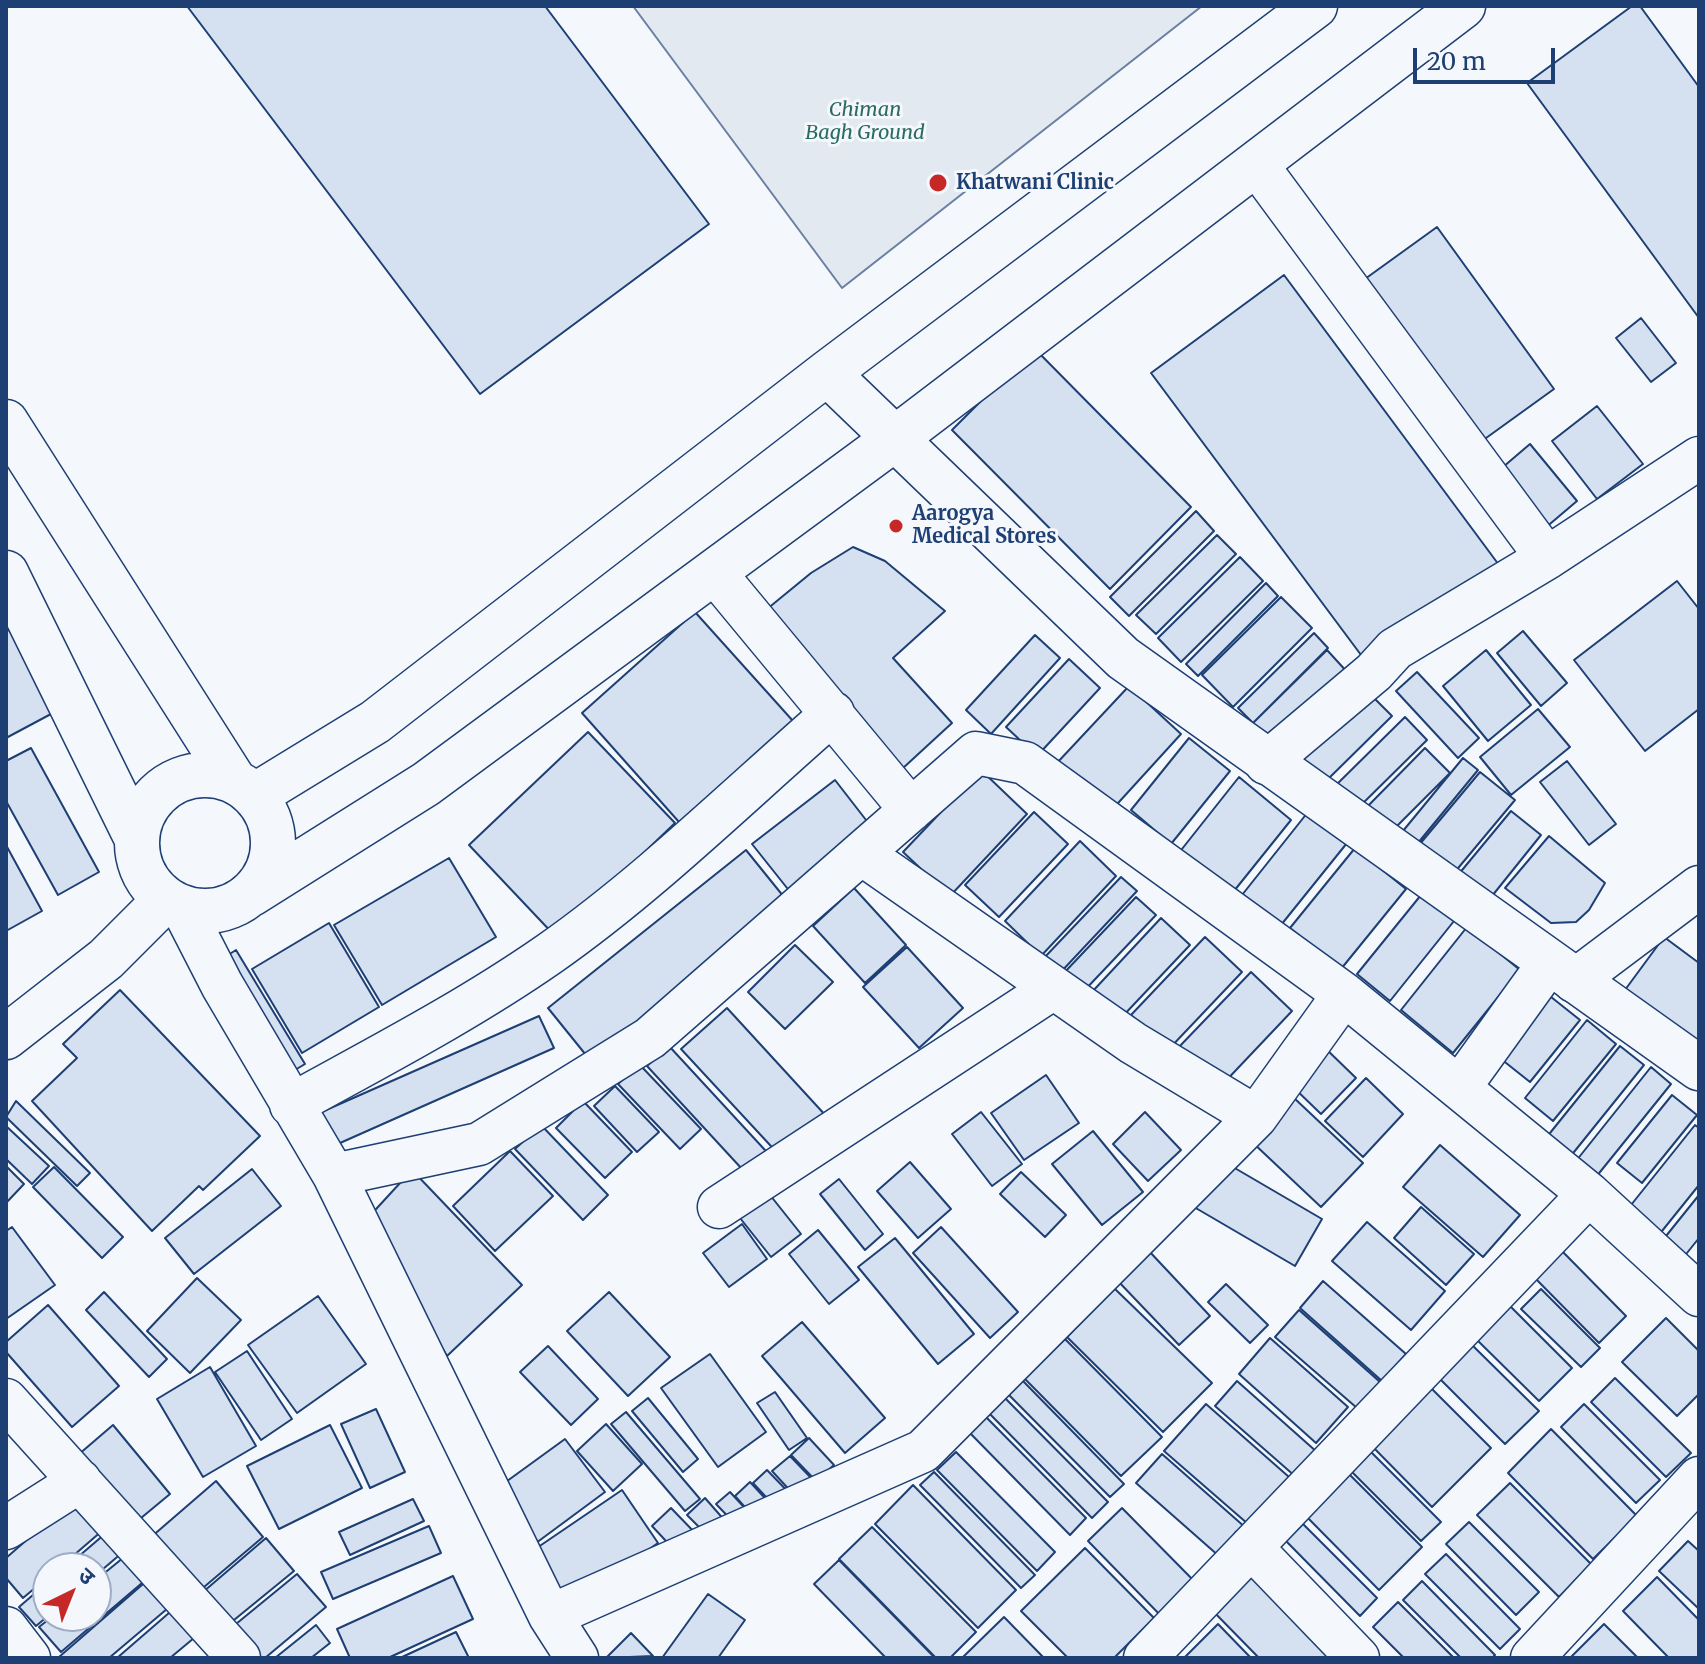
<!DOCTYPE html>
<html>
<head>
<meta charset="utf-8">
<style>
	body { margin:0 }
	#map { position:relative; width:1705px; height:1664px; overflow:hidden; background:#f4f7fb; font-family:Merriweather,"Noto Sans Devanagari",serif }
	canvas { display:block }
	.frame { position:absolute; inset:0; border:8px solid #1d3f73; pointer-events:none }
	.north { position:absolute; left:32px; top:1552px; width:80px; height:80px; box-sizing:border-box; background:#f4f7fb; border:2px solid #9eadc5; border-radius:50%; rotate:43deg; font-size:22px; font-weight:700; line-height:32px; text-align:center; color:#1d3f73 }
	.north::after { content:''; display:block; margin:auto; width:28px; height:36px; background:#c62828; clip-path:polygon(50% 0,100% 100%,50% 72%,0 100%) }
	.scale { position:absolute; left:1413px; top:48px; width:142px; height:36px; box-sizing:border-box; border:4px solid #1d3f73; border-top:0; padding-left:10px; font-size:24px; line-height:28px; white-space:nowrap; color:#1d3f73; -webkit-text-stroke:6px #f4f7fb; paint-order:stroke }
</style>
</head>
<body>
<div id="map">
<canvas width="1705" height="1664"></canvas>
<div class="frame"></div>
<div class="north">उ</div>
<div class="scale">20 m</div>
</div>
<script>
const g = document.querySelector('canvas').getContext('2d');
g.lineJoin = 'round';
function fill(path, color) { g.fillStyle = color; g.fill(path, 'evenodd'); }
function stroke(path, color, width, dash) { g.strokeStyle = color; g.lineWidth = width; g.lineCap = dash ? 'butt' : 'round'; g.setLineDash(dash || []); g.stroke(path); }
function write(font, color, halo, rows, align = 'center') {
  g.font = font + ' Merriweather,serif'; g.lineWidth = 6; g.setLineDash([]); g.textBaseline = 'middle'; g.strokeStyle = halo; g.fillStyle = color; for (const [text, x, y, turn = 0] of rows) {
    g.save(); g.translate(x, y); g.rotate((+turn || 0) * Math.PI / 180); g.textAlign = isNaN(turn) ? turn : align; if (halo) g.strokeText(text, 0, 0); g.fillText(text, 0, 0); g.restore();
  }
}
const green = new Path2D(`
	M633,6H1202L842,288Z`);
fill(green, '#e3e9f0');
stroke(green, '#687fa3', 2);
const building = new Path2D(`
	M187,6H545L709,224L480,394Z
	M1632,6H1640L1699,87V318L1527,83Z
	M1437,227L1554,389L1475,446L1358,284Z
	M1284,275L1499,565L1367,663L1151,373Z
	M1641,318L1676,363L1651,382L1616,338Z
	M1034,348L1191,507L1110,589L952,430Z
	M1597,406L1643,464L1597,499L1552,441Z
	M1530,444L1577,501L1544,529L1496,473Z
	M1196,511L1214,531L1129,616L1110,597Z
	M1217,535L1236,554L1156,634L1136,615Z
	M853,547L885,561L945,611L893,658L952,723L902,769L761,614L811,573Z
	M1240,557L1263,581L1181,662L1158,638Z
	M1677,581L1699,609V709L1645,751L1574,660Z
	M1266,583L1278,596L1198,676L1186,664Z
	M1281,597L1312,628L1233,707L1202,675Z
	M695,612L793,721L679,822L582,713Z
	M12,629L51,714L6,738V631Z
	M1523,631L1567,683L1541,706L1497,653Z
	M1314,633L1328,648L1253,723L1238,708Z
	M1035,635L1060,658L991,734L966,710Z
	M1327,650L1348,673L1273,748L1251,725Z
	M1486,650L1531,705L1488,741L1443,686Z
	M1069,659L1100,688L1037,756L1006,727Z
	M1417,672L1479,738L1458,758L1396,691Z
	M1129,686L1181,734L1109,813L1056,764Z
	M1362,686L1392,716L1322,785L1293,756Z
	M1538,709L1570,747L1511,795L1480,757Z
	M1405,717L1427,740L1351,815L1329,792Z
	M588,732L675,823L556,937L469,845Z
	M1189,738L1230,771L1171,844L1131,810Z
	M31,748L99,872L58,895L6,801V761Z
	M1425,748L1450,773L1388,835L1363,811Z
	M1463,758L1478,770L1413,849L1398,837Z
	M1567,761L1616,824L1589,845L1540,782Z
	M981,770L1027,814L950,896L903,852Z
	M1480,772L1515,800L1449,879L1414,851Z
	M1239,777L1291,820L1230,896L1178,854Z
	M835,780L873,829L791,893L752,844Z
	M1511,811L1541,835L1488,901L1458,875Z
	M1034,812L1068,844L999,917L965,885Z
	M1308,812L1347,843L1281,925L1242,895Z
	M1549,836L1605,883L1589,910L1576,922L1551,923L1505,888Z
	M1080,841L1116,876L1041,956L1005,921Z
	M6,845L42,911L6,931Z
	M1355,848L1406,889L1341,969L1290,928Z
	M746,850L788,902L590,1060L548,1008Z
	M449,858L496,937L382,1005L334,925Z
	M1121,877L1137,891L1059,974L1043,959Z
	M854,888L906,945L865,983L813,926Z
	M1421,895L1454,921L1390,1001L1357,974Z
	M1136,897L1156,915L1082,993L1062,975Z
	M1161,918L1190,945L1121,1018L1092,992Z
	M329,923L379,1007L302,1053L252,969Z
	M1467,927L1520,970L1453,1053L1401,1010Z
	M1205,937L1242,972L1168,1050L1131,1015Z
	M1664,937L1699,963V1052L1622,994Z
	M795,945L833,982L785,1029L748,992Z
	M907,947L963,1008L919,1048L863,987Z
	M236,950L305,1064L285,1076L217,962Z
	M1251,972L1292,1011L1220,1087L1178,1048Z
	M1541,989L1580,1020L1530,1082L1491,1051Z
	M120,990L260,1136L203,1190L199,1186L152,1231L32,1101L77,1058L63,1044Z
	M727,1008L827,1117L782,1158L681,1049Z
	M539,1016L554,1048L331,1147L317,1114Z
	M1587,1020L1616,1044L1553,1121L1525,1098Z
	M669,1046L776,1162L754,1182L647,1066Z
	M1620,1046L1644,1065L1570,1157L1546,1138Z
	M1324,1047L1356,1078L1321,1114L1290,1084Z
	M639,1064L701,1129L680,1149L618,1084Z
	M1651,1067L1671,1084L1596,1177L1576,1161Z
	M1046,1075L1079,1123L1024,1160L991,1113Z
	M1366,1078L1403,1114L1363,1157L1325,1121Z
	M615,1086L659,1132L637,1152L594,1106Z
	M1672,1095L1697,1115L1642,1183L1617,1163Z
	M1293,1097L1363,1163L1321,1207L1251,1141Z
	M16,1101L90,1173L77,1186L6,1117Z
	M583,1101L632,1152L605,1178L556,1128Z
	M981,1112L1022,1164L992,1186L952,1134Z
	M1145,1112L1181,1150L1148,1181L1113,1144Z
	M541,1125L608,1195L583,1220L515,1149Z
	M1695,1125L1699,1128V1185L1658,1236L1627,1210Z
	M6,1126L49,1166L32,1184L6,1159Z
	M1093,1131L1143,1192L1102,1225L1052,1164Z
	M1440,1145L1520,1215L1483,1257L1403,1187Z
	M510,1151L553,1196L495,1251L453,1206Z
	M1221,1160L1322,1219L1295,1266L1194,1207Z
	M910,1162L951,1209L918,1238L877,1191Z
	M6,1166L24,1184L6,1203Z
	M54,1167L123,1237L102,1258L33,1187Z
	M252,1169L281,1206L194,1274L165,1238Z
	M412,1170L522,1285L447,1356L366,1220Z
	M1021,1172L1066,1215L1045,1237L1000,1194Z
	M839,1179L883,1234L865,1250L820,1194Z
	M770,1195L801,1234L771,1257L740,1218Z
	M1699,1195V1238L1683,1258L1662,1241Z
	M1421,1207L1474,1254L1446,1285L1394,1238Z
	M1367,1222L1445,1291L1411,1330L1332,1261Z
	M742,1224L767,1259L729,1287L703,1253Z
	M12,1227L55,1285L6,1319V1231Z
	M941,1227L1018,1312L990,1338L913,1253Z
	M818,1230L859,1280L829,1304L789,1254Z
	M895,1238L974,1334L938,1364L858,1267Z
	M1559,1248L1626,1316L1599,1343L1532,1275Z
	M1148,1250L1210,1316L1179,1345L1117,1280Z
	M197,1278L241,1320L190,1373L147,1331Z
	M1323,1281L1406,1354L1382,1381L1300,1308Z
	M1226,1284L1268,1325L1250,1343L1208,1302Z
	M1114,1288L1212,1383L1163,1432L1067,1337Z
	M1541,1289L1600,1348L1581,1367L1521,1309Z
	M104,1292L167,1359L149,1377L86,1310Z
	M609,1292L670,1357L628,1396L567,1331Z
	M318,1296L366,1364L297,1413L248,1345Z
	M1506,1302L1572,1368L1539,1401L1473,1336Z
	M48,1305L119,1386L72,1427L6,1352V1342Z
	M1299,1310L1380,1382L1357,1408L1275,1337Z
	M1666,1318L1699,1351V1394L1677,1416L1622,1362Z
	M802,1322L885,1418L845,1453L762,1356Z
	M1270,1338L1348,1407L1316,1443L1239,1374Z
	M1065,1339L1162,1437L1121,1476L1024,1378Z
	M1471,1344L1539,1411L1505,1444L1438,1377Z
	M548,1346L598,1399L571,1425L520,1372Z
	M247,1351L292,1419L261,1440L215,1372Z
	M710,1354L766,1432L718,1467L661,1388Z
	M210,1367L256,1446L203,1477L157,1399Z
	M1615,1378L1691,1453L1666,1477L1591,1402Z
	M1022,1380L1124,1484L1110,1497L1008,1394Z
	M1237,1381L1318,1453L1296,1477L1215,1406Z
	M1426,1383L1491,1448L1432,1507L1367,1441Z
	M775,1392L807,1438L789,1450L757,1403Z
	M1000,1393L1108,1502L1092,1518L984,1408Z
	M648,1398L698,1459L683,1472L632,1411Z
	M1206,1404L1289,1477L1248,1524L1164,1451Z
	M1584,1404L1660,1480L1636,1503L1561,1427Z
	M376,1409L405,1472L370,1488L341,1424Z
	M626,1412L700,1499L685,1511L611,1424Z
	M982,1413L1086,1518L1070,1535L966,1429Z
	M606,1424L642,1464L613,1491L577,1451Z
	M113,1425L170,1494L135,1523L78,1455Z
	M330,1425L362,1488L279,1529L247,1466Z
	M1551,1429L1637,1516L1593,1559L1508,1473Z
	M809,1438L834,1465L816,1481L791,1455Z
	M565,1439L605,1492L532,1546L492,1492Z
	M1362,1443L1441,1522L1421,1541L1343,1463Z
	M956,1452L1055,1552L1037,1571L937,1470Z
	M1162,1454L1246,1528L1220,1557L1136,1483Z
	M790,1456L813,1480L795,1496L772,1471Z
	M767,1470L795,1499L780,1512L753,1483Z
	M1345,1470L1422,1547L1379,1590L1302,1512Z
	M934,1472L1035,1575L1021,1588L920,1485Z
	M216,1481L263,1537L197,1593L150,1538Z
	M750,1482L775,1509L759,1523L735,1496Z
	M1510,1483L1591,1564L1559,1597L1477,1515Z
	M913,1485L1016,1590L978,1628L875,1524Z
	M622,1490L658,1543L562,1609L525,1556Z
	M730,1492L754,1518L741,1530L716,1504Z
	M75,1498L103,1530L59,1568H48V1577L23,1598L6,1578V1558Z
	M705,1498L733,1530L713,1541L687,1515Z
	M413,1499L424,1521L350,1555L339,1532Z
	M671,1508L698,1536L679,1555L652,1526Z
	M1122,1508L1199,1586L1165,1620L1088,1541Z
	M1469,1522L1539,1592L1516,1615L1446,1544Z
	M1303,1524L1377,1598L1360,1616L1286,1541Z
	M429,1526L441,1553L333,1599L321,1572Z
	M872,1527L976,1632L950,1658H936L839,1559Z
	M106,1533L123,1552L96,1575V1568H65Z
	M266,1538L294,1571L223,1629L196,1598Z
	M1688,1541L1699,1551V1609L1659,1571Z
	M1085,1548L1154,1618L1114,1658H1068L1021,1611Z
	M129,1553L149,1577L61,1652L39,1627L53,1616H96V1580Z
	M1446,1554L1520,1629L1500,1649L1425,1574Z
	M839,1560L935,1658H886L814,1584Z
	M1254,1564L1336,1647L1325,1658H1259L1210,1608Z
	M297,1574L326,1607L265,1658H246L225,1633Z
	M453,1576L473,1619L388,1658H350L337,1629Z
	M1657,1577L1699,1620V1658H1669L1623,1611Z
	M150,1578L174,1603L109,1658L59,1657Z
	M1422,1581L1495,1655L1492,1658H1461L1403,1600Z
	M48,1582V1616L36,1626L19,1607Z
	M708,1594L745,1620L718,1658H662Z
	M1398,1602L1454,1658H1404L1373,1627Z
	M177,1606L200,1633L170,1658H117Z
	M1004,1617L1044,1658H962Z
	M1218,1624L1251,1658H1184Z
	M1604,1624L1638,1658H1570Z
	M316,1625L330,1643L311,1658H275Z
	M456,1632L469,1658H400Z
	M631,1633L653,1656L606,1658Z`);
fill(building, '#d5e0f0');
stroke(building, '#1d3f73', 2);
const street = new Path2D(`
	M1257,165L1547,558
	M714,572L911,810
	M1266,763L1374,672L1395,649L1547,558L1699,458
	M862,854L1133,1043L1256,1117
	M182,907L222,985L334,1175L550,1616L577,1658
	M1574,981L1699,887
	M1459,1088L1549,963
	M291,1105C378,1057 467,1011 549,954C649,884 741,793 833,713
	M334,1175L479,1144L650,1038L976,753L1025,763L1344,994L1589,1194L1699,1295
	M719,1207L1052,989
	M6,1400L239,1658
	M6,1528L80,1481
	M1251,1547L1358,1658
	M550,1616L923,1451L1256,1117L1344,994
	M6,1628L29,1658
	M1145,1658L1589,1194
	M1532,1658L1699,1478`);
const secondary = new Path2D(`
	M827,373L1123,658L1699,1068
	M6,422L235,782
	M6,573L137,839
	M137 843a68 68 0 1 1 136 0a68 68 0 1 1-136 0Z
	M254,796L375,722L827,373L1315,6
	M251,894L426,784L893,440L1463,6
	M6,1037L106,959L166,899`);
stroke(street, '#1d3f73', 45);
stroke(secondary, '#1d3f73', 47);
stroke(street, '#f4f7fb', 42);
stroke(secondary, '#f4f7fb', 44);
for (const [x, y, r, color] of [
	[938,183,10,"#c62828"],
	[896,526,8,"#c62828"]
]) { const dot = new Path2D(); dot.arc(x, y, r, 0, 2 * Math.PI); g.fillStyle = color; g.fill(dot); stroke(dot, '#f4f7fb', 3); }
write('italic 20px', '#2c6c60', '#f4f7fb', [
	["Chiman",865,110],
	["Bagh Ground",865,133]
]);
write('bold 20px', '#1d3f73', '#f4f7fb', [
	["Khatwani Clinic",956,183],
	["Aarogya",912,514],
	["Medical Stores",912,537]
], 'left');
</script>
</body>
</html>
